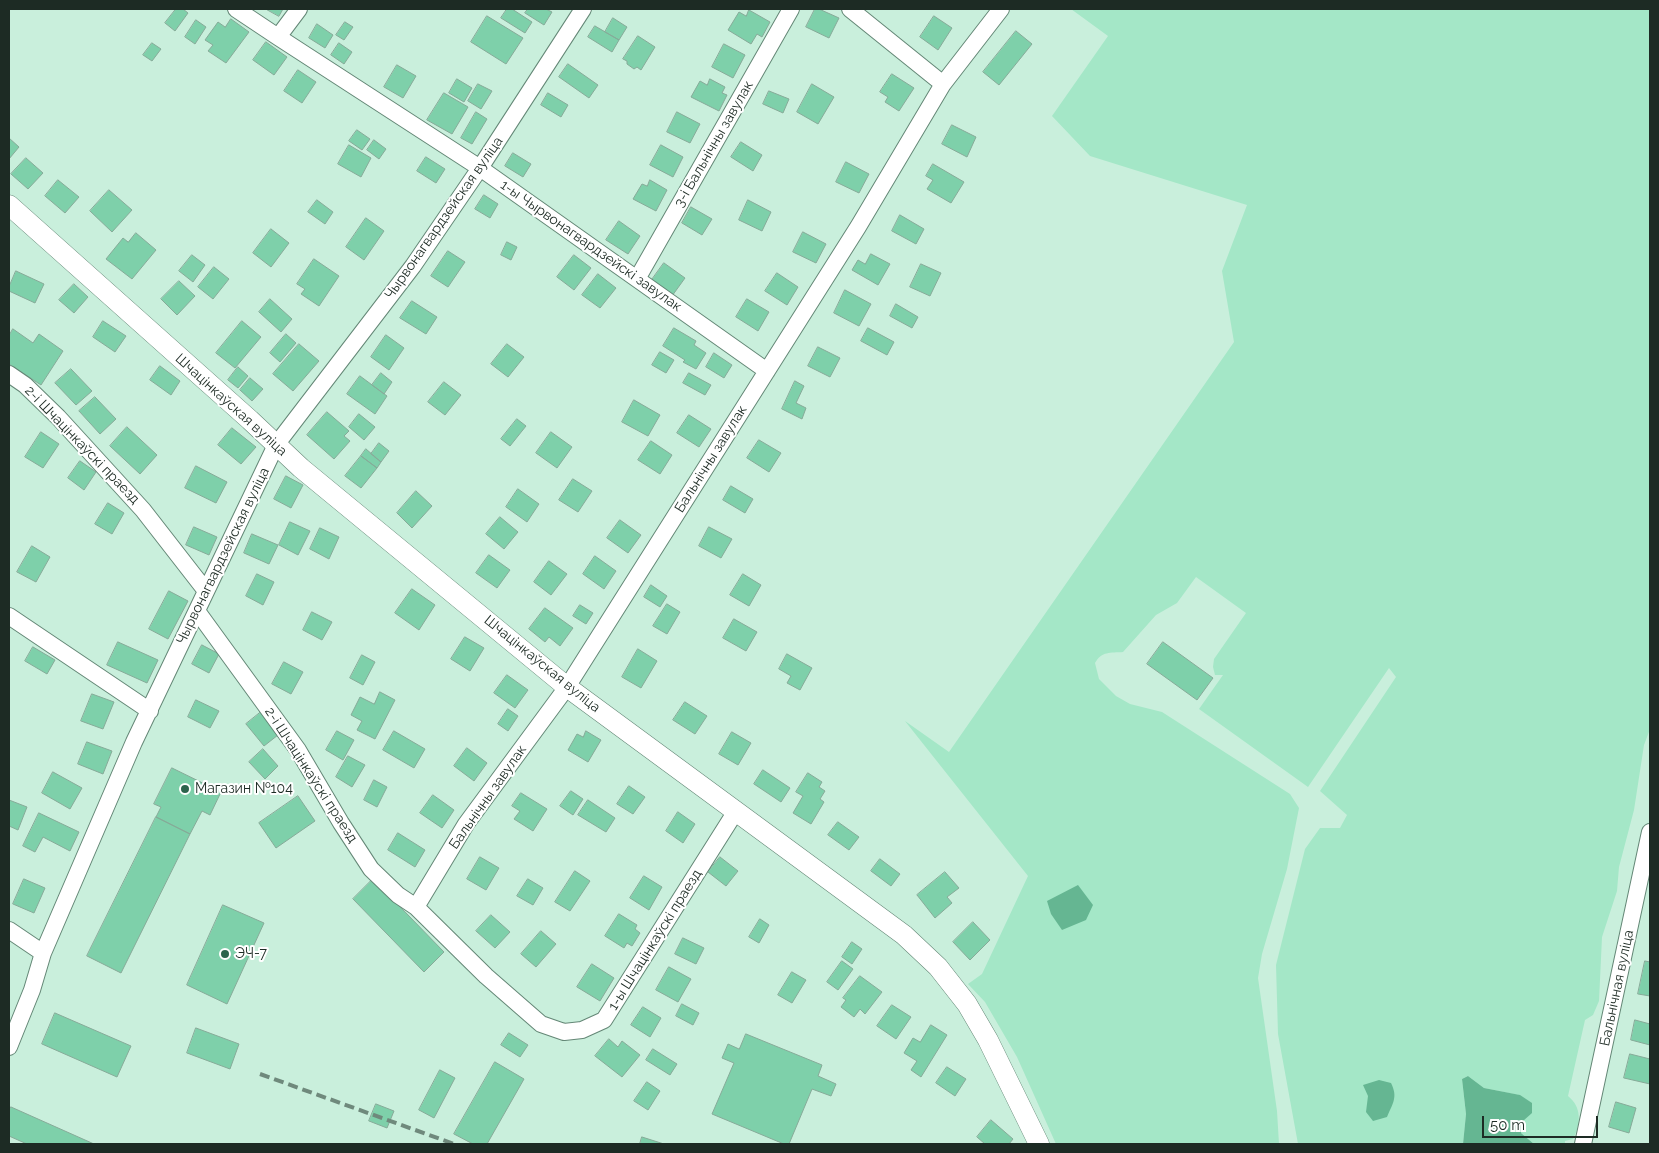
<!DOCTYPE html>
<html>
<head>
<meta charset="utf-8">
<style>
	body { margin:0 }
	#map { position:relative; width:1659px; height:1153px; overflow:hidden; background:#c9efdc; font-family:Raleway,sans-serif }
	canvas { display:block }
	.frame { position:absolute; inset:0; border:10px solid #1d2b24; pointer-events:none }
	.scale { position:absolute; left:1482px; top:1116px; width:116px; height:22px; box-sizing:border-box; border:2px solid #1d2b24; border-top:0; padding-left:6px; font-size:15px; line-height:18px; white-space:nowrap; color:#1d2b24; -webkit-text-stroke:4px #fff; paint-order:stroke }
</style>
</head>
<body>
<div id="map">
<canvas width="1659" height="1153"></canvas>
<div class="frame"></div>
<div class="scale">50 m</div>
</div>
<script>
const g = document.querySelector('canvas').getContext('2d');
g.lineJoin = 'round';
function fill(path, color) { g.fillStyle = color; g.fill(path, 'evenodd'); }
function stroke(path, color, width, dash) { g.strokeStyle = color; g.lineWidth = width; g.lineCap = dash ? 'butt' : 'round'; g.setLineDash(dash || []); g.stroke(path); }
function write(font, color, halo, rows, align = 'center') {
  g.font = font + ' Raleway,sans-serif'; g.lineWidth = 4; g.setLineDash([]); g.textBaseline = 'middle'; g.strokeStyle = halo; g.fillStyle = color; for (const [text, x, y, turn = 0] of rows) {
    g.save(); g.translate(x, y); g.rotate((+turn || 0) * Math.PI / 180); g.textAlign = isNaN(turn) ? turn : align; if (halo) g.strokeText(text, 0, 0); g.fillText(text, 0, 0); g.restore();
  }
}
fill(new Path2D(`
	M1071,9H1650V729L1644,745L1634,810L1619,867L1617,891L1602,937L1599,1001L1593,1015L1585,1020L1568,1096C1582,1107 1581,1124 1573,1139L1565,1141V1144H1534L1521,1133L1523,1121L1519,1095L1484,1088L1468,1076L1462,1079L1466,1114L1463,1144H1298L1278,1034L1276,965L1305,849L1320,828H1340L1347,815L1320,791L1396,677L1389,668L1308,787L1199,709L1223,675H1215L1213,667L1214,659L1246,613L1196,577L1177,603L1156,615L1123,652C1110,653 1102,651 1095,663L1099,679L1116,696L1130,704L1162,712L1290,794L1299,808L1287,869L1262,954L1258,978L1277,1111L1279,1144H1056L1017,1057L985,1002L968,984L982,974L1028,876L905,721L949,752L1234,342L1222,271L1247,205L1090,156L1052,116L1108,36Z`), '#a4e7c7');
fill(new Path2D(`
	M1078,885L1093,905L1086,920L1062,930L1051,914L1047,901Z
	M1468,1076L1484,1088L1520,1095L1532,1103V1113L1523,1121L1521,1133L1534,1144H1463L1466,1114L1462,1079Z
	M1379,1080L1391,1083C1398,1097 1393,1103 1387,1117L1373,1121L1366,1112L1368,1096L1363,1085Z`), '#65b692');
const building = new Path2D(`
	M176,9H183L188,13L175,31L165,23Z
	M266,9H283L279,16Z
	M507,9H512L532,22L525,33L501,18Z
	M528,9H546L552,12L544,25L525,13Z
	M815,9H819L839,18L829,38L806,27Z
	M749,10L770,22L762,37L757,34L751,44L728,30L739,12L746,16Z
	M487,16L523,38L506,64L471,42Z
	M934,16L952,28L938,50L920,37Z
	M613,18L627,27L619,40L605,32Z
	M231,19L249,32L226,63L208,51L213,45L205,40L218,22L225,27Z
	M196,20L206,27L195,44L185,37Z
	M345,22L353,27L344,40L336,35Z
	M317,24L333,35L325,48L309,38Z
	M595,26L619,40L612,52L588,37Z
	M1016,31L1032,44L999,85L983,72Z
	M638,36L655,47L641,70L637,67L634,69L627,64V61L623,59Z
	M266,42L287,57L274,75L253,60Z
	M152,43L161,49L152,61L143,55Z
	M339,43L352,52L344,64L331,55Z
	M724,44L745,55L733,78L712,67Z
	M568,64L598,85L589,98L559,77Z
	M397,65L416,76L403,98L384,87Z
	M298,70L316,82L302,103L284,91Z
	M892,74L914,88L899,111L885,102L888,97L880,92Z
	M457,79L472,88L464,102L449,93Z
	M710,79L725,87L722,93L727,95L719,111L691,97L700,81L707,85Z
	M478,84L492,91L481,109L468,101Z
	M812,84L834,97L818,124L797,112Z
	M769,91L789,99L783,113L763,104Z
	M444,93L468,107L452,134L427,120Z
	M548,93L568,105L561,117L541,105Z
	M476,112L487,119L472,144L461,138Z
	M677,112L700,124L690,143L667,132Z
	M952,125L976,137L967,157L942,144Z
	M357,130L370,139L362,150L349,141Z
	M9,138L19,147L9,159Z
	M374,140L386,149L379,159L367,150Z
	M741,142L762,155L753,171L731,157Z
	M349,145L371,158L361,177L338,164Z
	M661,145L683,157L673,177L650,165Z
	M513,153L531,164L523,177L505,166Z
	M426,157L445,169L436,183L417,171Z
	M26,158L43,173L28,189L11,174Z
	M846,162L869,174L859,193L836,182Z
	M933,164L964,182L951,203L927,189L933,180L926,176Z
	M58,180L79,197L65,213L45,196Z
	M650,180L667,190L656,211L633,199L642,184L647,186Z
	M109,190L132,210L112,232L90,211Z
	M484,195L498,204L490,218L475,209Z
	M317,200L333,212L325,224L308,212Z
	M748,200L771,212L762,231L739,220Z
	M691,207L712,219L702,235L682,223Z
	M900,215L924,229L916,244L892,231Z
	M366,218L384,231L364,260L346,247Z
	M619,221L640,236L628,254L606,240Z
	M271,229L289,243L271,267L253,253Z
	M803,232L826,244L816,263L793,252Z
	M136,233L156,250L132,279L106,259L123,238L128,242Z
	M507,242L517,247L511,260L501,255Z
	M448,251L465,262L448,287L431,276Z
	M871,254L890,264L878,285L852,270L858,260L865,264Z
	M192,255L205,265L193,282L179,271Z
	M574,255L591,268L574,290L557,277Z
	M314,259L339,276L319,306L301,294L305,289L297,284Z
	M664,263L685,278L672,296L651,281Z
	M921,264L941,273L930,296L910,287Z
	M214,267L229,279L213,299L198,287Z
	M16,271L44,284L35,303L9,291V287Z
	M777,273L798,287L787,305L765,291Z
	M598,274L616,288L600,308L582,295Z
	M179,281L195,296L177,315L161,299Z
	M74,284L88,297L74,313L59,300Z
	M845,290L871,304L859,326L834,313Z
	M270,299L292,319L281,332L259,312Z
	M747,299L769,312L758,331L736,317Z
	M412,301L437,317L426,334L400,318Z
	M896,304L918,317L912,328L890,316Z
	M103,321L126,336L115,352L93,337Z
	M242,321L261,337L235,368L216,353Z
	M674,328L696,341L694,345L706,353L696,369L683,362L685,360L663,346Z
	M868,328L894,342L887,355L861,341Z
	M13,329L33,343L39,334L63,351L41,385L9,364V336Z
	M286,334L296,343L280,362L270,353Z
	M386,335L404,348L389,370L371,357Z
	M299,344L319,361L293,391L273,374Z
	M507,344L524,357L508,377L491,364Z
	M818,347L840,358L830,377L808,366Z
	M660,352L674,360L666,373L652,365Z
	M714,353L732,365L724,378L706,367Z
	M160,366L180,381L171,395L150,380Z
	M238,367L248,376L238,388L228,380Z
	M71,369L92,391L76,405L55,383Z
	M381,373L392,382L384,394L372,385Z
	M689,373L711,385L705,395L683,383Z
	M360,376L387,396L375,414L347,394Z
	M250,378L263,389L252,401L240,390Z
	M795,381L804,386L796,403L806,408L802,419L782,409Z
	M444,382L461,395L445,415L428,402Z
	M95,397L116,419L100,434L79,411Z
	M634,400L660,415L648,436L622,422Z
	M327,412L349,431L344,436L350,441L334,459L307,435Z
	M359,414L375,427L364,440L349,427Z
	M689,415L711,429L699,447L677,433Z
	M517,419L526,426L510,446L501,439Z
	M127,427L157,455L140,474L110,446Z
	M232,428L256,447L241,464L218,445Z
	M41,432L59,444L43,468L25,457Z
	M551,432L572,447L557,468L536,453Z
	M759,440L781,453L769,472L747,458Z
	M651,441L672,455L660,474L638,460Z
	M379,443L389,451L381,462L371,454Z
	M366,449L381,462L377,468L361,456Z
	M361,456L377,468L361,488L345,476Z
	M80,461L96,472L84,490L68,478Z
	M196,466L227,482L216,503L185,488Z
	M286,476L303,485L291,508L274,499Z
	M573,479L592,491L578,512L559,500Z
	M731,486L753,499L745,513L723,500Z
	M518,489L539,504L527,522L506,507Z
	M416,491L432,506L412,528L397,513Z
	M108,503L124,513L112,534L95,524Z
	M500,517L518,532L504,549L486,534Z
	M620,520L641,535L628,553L607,538Z
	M290,522L310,531L298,555L279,545Z
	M194,527L217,537L209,555L186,545Z
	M709,527L732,539L721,558L699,546Z
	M320,528L339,537L329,559L310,549Z
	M252,534L278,545L269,564L244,553Z
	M32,546L50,557L36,582L17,572Z
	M489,555L510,570L497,588L476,573Z
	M595,556L616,571L604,589L583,574Z
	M549,561L567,574L551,595L534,582Z
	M257,574L274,582L263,605L246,596Z
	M743,574L761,585L749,606L730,595Z
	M651,585L667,596L660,607L644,597Z
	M412,589L435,605L419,630L395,613Z
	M169,591L188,601L168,639L149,629Z
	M667,604L680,612L667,634L653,626Z
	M580,605L593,613L586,624L573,616Z
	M545,608L573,628L560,646L549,637L545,642L529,629Z
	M312,612L332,622L322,640L303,630Z
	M734,619L757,632L746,651L723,638Z
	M465,637L484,648L470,671L451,659Z
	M118,642L158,660L147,683L107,665Z
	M1163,642L1213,678L1197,700L1147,664Z
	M202,645L219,654L209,673L192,664Z
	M33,647L55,660L47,674L25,661Z
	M638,649L657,661L641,688L622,677Z
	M787,654L812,668L800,690L787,683L791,676L779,669Z
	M362,655L375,662L363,685L350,678Z
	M284,662L303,672L291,694L272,684Z
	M507,675L528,690L515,708L494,693Z
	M380,692L395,700L375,739L357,730L362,721L351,715L360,697L374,704Z
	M92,694L114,702L103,729L81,721Z
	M196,700L219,711L210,728L188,717Z
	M685,702L707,716L695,734L673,720Z
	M508,709L518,716L508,731L498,724Z
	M261,712L278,735L264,746L246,724Z
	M337,731L354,740L343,760L326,750Z
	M394,731L425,749L414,768L383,750Z
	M586,731L601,740L588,762L568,750L577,734L583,737Z
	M732,732L751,743L738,765L719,754Z
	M87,742L112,751L103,774L78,764Z
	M467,748L487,763L474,781L454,766Z
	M263,749L278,766L265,779L249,762Z
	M348,756L365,765L352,787L336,777Z
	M172,768L221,792L210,815L202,811L190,834L156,817L161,807L154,804Z
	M763,770L790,788L781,802L754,784Z
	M53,772L82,788L70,809L42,793Z
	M808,773L822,782L819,787L825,791L820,799L824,802L811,824L793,813L803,796L796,792Z
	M374,780L387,787L377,807L364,800Z
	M629,786L645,797L633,814L617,804Z
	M571,791L583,799L573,815L560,806Z
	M521,793L547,809L533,831L514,819L520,811L512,806Z
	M433,795L454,810L442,828L420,813Z
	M298,796L315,821L276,848L259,823Z
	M9,800L27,807L18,830L9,826Z
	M588,800L615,818L606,832L578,815Z
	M678,812L695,824L683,843L666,831Z
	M39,813L79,832L70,851L43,837L35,852L23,846Z
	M156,817L190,834L121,973L87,956Z
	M838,822L859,837L849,850L828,835Z
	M398,833L425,850L415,867L388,850Z
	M480,857L499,868L486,890L467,879Z
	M720,857L738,871L726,886L708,872Z
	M880,859L900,874L891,886L871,871Z
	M575,871L590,881L570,911L555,902Z
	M945,872L959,888L947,897L952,903L935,918L917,895Z
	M644,876L662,887L649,910L630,898Z
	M24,879L45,888L34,913L13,904Z
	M373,879L444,952L424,972L353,899Z
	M528,879L543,888L533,905L517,896Z
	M223,905L264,923L227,1004L187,985Z
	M619,914L637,925L635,929L640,933L632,946L627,943L624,948L605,936Z
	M491,915L510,932L495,948L476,931Z
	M760,919L769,925L759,943L749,937Z
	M973,922L990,940L970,960L953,942Z
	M541,931L556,944L536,967L521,954Z
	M683,938L704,948L696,964L675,954Z
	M852,942L862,949L852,964L842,957Z
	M842,961L853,969L838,990L827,982Z
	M1645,961L1650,962V996L1638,994Z
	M592,964L614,978L600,1001L577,987Z
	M669,967L691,979L678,1002L656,990Z
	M792,972L806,980L792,1003L778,995Z
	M860,976L882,992L865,1014L860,1009L854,1017L841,1007L846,1000L843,998Z
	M682,1004L699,1013L693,1025L676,1016Z
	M892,1005L911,1017L896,1039L877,1026Z
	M643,1007L661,1018L650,1037L631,1025Z
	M55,1013L131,1046L117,1077L42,1044Z
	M1635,1020L1650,1024V1045L1631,1040Z
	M931,1025L947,1035L921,1077L911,1070L917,1061L904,1053L913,1038L920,1042Z
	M196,1028L239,1044L230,1069L187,1053Z
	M509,1033L528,1045L520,1057L501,1045Z
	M746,1034L822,1065L818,1076L836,1084L831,1096L812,1089L789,1144H784L712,1114L734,1063L722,1058L728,1044L739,1049Z
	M609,1039L618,1047L622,1041L640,1055L622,1077L595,1056Z
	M653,1049L677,1064L670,1075L646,1060Z
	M1630,1054L1650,1059V1084L1624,1078Z
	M495,1062L524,1079L487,1144H473L454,1134Z
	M947,1067L966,1079L955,1096L936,1083Z
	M440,1070L455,1078L434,1118L419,1110Z
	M647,1082L660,1091L648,1110L634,1101Z
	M1616,1102L1636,1108L1629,1133L1609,1127Z
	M376,1104L394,1111L387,1128L369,1121Z
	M11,1107L94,1144H27L9,1136V1111Z
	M991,1120L1013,1139L1009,1144H985L977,1137Z
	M642,1137L664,1144H640Z`);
fill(building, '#7ed0aa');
stroke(building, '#86aa98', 1);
const minor = new Path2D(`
	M236,9L278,37L480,168L767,371
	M850,9L943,84
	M278,37L299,9
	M637,279L791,9
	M9,374L25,385L58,417L143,510L206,591
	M197,611L298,750L341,823L371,869L398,895L416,907L486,976L541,1024L564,1032L582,1030L604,1020L736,811
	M9,616L150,711
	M416,907L466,824L567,687L858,227L943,84L1001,9
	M9,930L43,953
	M9,1047L32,990L43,953L134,742L276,445L413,266L480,168L583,9
	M1583,1144L1650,832`);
const tertiary = new Path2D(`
	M9,205L250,420L301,468L567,687L904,935L938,967L967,1004L988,1040L1039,1144`);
stroke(minor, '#648776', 18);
stroke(tertiary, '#648776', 21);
stroke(minor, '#fff', 16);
stroke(tertiary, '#fff', 20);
stroke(new Path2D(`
	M260,1074L454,1144`), '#6f897c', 4, [10, 5]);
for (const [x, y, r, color] of [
	[185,789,5,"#2b644c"],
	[225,954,5,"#2b644c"]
]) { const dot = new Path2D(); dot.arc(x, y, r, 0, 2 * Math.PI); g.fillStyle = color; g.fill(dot); stroke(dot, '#fff', 2); }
write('14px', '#1d2b24', '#fff', [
	["3-і Бальнічны завулак",714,144,-60],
	["Чырвонагвардзейская вуліца",444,218,-55],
	["1-ы Чырвонагвардзейскі завулак",591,246,35],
	["Шчацінкаўская вуліца",231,405,42],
	["2-і Шчацінкаўскі праезд",82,445,46],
	["Бальнічны завулак",711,459,-58],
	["Чырвонагвардзейская вуліца",223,556,-64],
	["Шчацінкаўская вуліца",542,664,39],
	["2-і Шчацінкаўскі праезд",311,775,57],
	["Бальнічны завулак",488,797,-55],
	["1-ы Шчацінкаўскі праезд",655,940,-58],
	["Бальнічная вуліца",1617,988,-78]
]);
write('14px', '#1d2b24', '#fff', [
	["Магазин №104",195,789],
	["ЭЧ-7",235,954]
], 'left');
</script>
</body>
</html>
